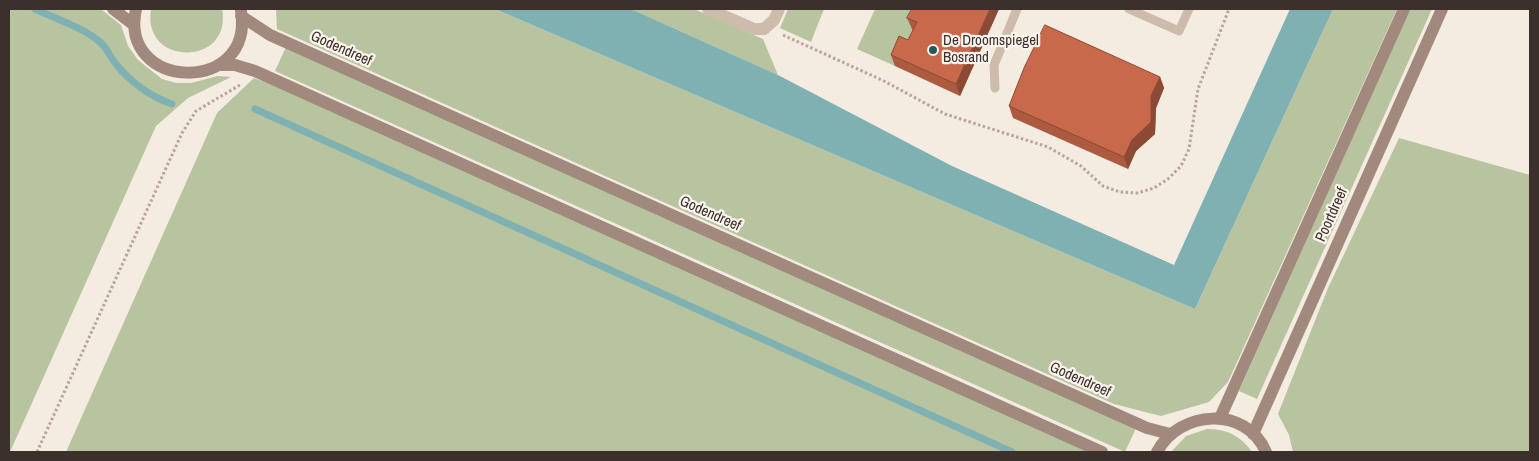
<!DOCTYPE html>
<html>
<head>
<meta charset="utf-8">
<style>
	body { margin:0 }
	#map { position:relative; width:1539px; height:461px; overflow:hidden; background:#f4ebe1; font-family:"Archivo Narrow",sans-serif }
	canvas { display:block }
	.frame { position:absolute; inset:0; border:10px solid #3b302b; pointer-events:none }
</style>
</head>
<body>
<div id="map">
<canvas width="1539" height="461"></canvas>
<div class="frame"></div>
</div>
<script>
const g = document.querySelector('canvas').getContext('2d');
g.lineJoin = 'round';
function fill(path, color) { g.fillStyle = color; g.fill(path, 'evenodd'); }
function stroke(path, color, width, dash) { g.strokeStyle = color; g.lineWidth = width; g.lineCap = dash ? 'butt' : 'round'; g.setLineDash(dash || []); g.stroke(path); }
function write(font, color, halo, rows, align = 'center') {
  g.font = font + ' "Archivo Narrow",sans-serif'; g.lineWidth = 4.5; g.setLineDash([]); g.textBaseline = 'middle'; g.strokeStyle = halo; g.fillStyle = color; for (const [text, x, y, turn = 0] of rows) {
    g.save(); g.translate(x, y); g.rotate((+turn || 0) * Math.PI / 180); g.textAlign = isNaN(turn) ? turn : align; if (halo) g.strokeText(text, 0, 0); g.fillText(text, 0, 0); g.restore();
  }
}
fill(new Path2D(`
	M9,9H101L121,25L128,46L138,60L162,79L176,83H191L218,76L231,77L188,98L156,126L10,452Z
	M151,9H222C233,67 141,67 151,9Z
	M276,9H495L1195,309L1333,9H1397L1228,382L1209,402L1161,416L1114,404L277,29Z
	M631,9H694L763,39L778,75Z
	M788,9H824L811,42L780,28Z
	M875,9H921V33L903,48L895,66L857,49Z
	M1410,9H1432L1257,399L1239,391Z
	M286,47L1136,428L1125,452L275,71Z
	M254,78L299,95L1094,452H66L217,113Z
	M1399,138L1530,175V452H1293L1289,435L1278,414L1328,288Z
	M1207,429C1227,429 1241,436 1252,452H1171L1186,436Z`), '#b8c4a0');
fill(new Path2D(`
	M495,9H631L778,75L952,166L1174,265L1290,9H1333L1195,309Z`), '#7fb0b2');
stroke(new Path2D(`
	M35,9C56,19 82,27 100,42C107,48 110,57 116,64C130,82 151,97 172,104
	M255,109L1012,452`), '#7fb0b2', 7);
stroke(new Path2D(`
	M783,35L884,81L945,114L1048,147L1081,166L1103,186L1120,192L1137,193L1154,188L1168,179L1181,166L1189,149L1198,89L1229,9
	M37,452L182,133L196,111L240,85`), '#b9a596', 3, [2.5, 2.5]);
stroke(new Path2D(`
	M1129,9L1179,31L1189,9
	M995,88L994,65L1017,9`), '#cdbbac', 9);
stroke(new Path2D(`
	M708,9L754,29H764L774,20L779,9`), '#cdbbac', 12);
stroke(new Path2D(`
	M113,9L134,25
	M136,9C118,92 255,95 241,11
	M241,16L270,35L1147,428L1170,434
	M219,65H235L255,71L1102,452
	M1220,418L1404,9
	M1253,434L1442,9
	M1157,452C1179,410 1246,405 1266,452`), '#a18a7d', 12);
fill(new Path2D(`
	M999,9L960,96L895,66L891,55L908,40L913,30L912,29L907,18Z
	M1160,77L1164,88L1156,108L1155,134L1136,151L1128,169L1013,118L1009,106Z`), '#ac5a40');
fill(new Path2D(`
	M990,9H999L960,96L956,84Z
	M1160,77L1164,88L1156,108L1155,134L1136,151L1128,169L1124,157Z`), '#8c4a34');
const building = new Path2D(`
	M912,9H990L956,84L891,55L899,36L908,40L917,22L907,18Z
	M1045,25L1160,77L1151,96V122L1132,140L1124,157L1009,106L1024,68Z`);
fill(building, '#c8694b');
stroke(building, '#8c4a34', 1);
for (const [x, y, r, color] of [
	[933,50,5,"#1f5a5e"]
]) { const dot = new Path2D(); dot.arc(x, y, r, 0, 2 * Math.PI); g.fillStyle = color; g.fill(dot); stroke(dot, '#fbf5ee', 2); }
write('15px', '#3b302b', '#fbf5ee', [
	["De Droomspiegel",943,41],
	["Bosrand",943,58]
], 'left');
write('15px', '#3b302b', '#fbf5ee', [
	["Godendreef",341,49,24],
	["Godendreef",710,214,24],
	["Poortdreef",1332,215,-66],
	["Godendreef",1080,380,24]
]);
</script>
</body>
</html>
